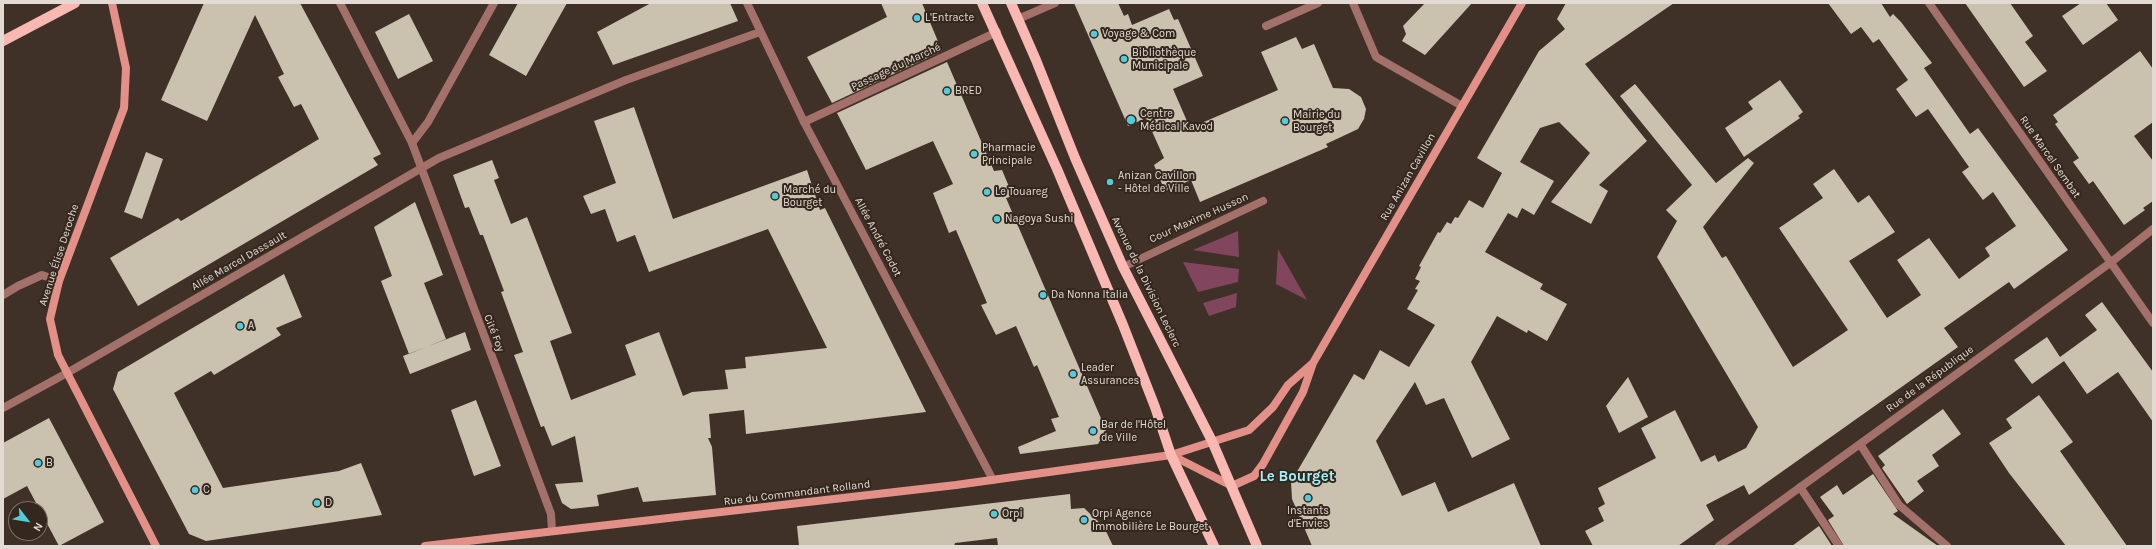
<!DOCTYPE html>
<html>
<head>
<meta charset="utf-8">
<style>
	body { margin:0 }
	#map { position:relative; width:2156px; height:549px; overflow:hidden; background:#3f3127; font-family:Karla,sans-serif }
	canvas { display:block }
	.frame { position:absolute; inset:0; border:4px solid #e3dad4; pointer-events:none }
	.north { position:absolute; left:8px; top:501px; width:40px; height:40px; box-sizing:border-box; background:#34271d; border:1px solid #7a6f66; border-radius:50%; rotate:121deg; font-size:11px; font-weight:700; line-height:16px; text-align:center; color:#e3dad4 }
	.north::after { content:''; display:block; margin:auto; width:14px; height:18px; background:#53cbdb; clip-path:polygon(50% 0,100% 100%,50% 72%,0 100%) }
</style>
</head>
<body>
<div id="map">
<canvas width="2156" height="549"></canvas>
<div class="frame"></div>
<div class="north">N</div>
</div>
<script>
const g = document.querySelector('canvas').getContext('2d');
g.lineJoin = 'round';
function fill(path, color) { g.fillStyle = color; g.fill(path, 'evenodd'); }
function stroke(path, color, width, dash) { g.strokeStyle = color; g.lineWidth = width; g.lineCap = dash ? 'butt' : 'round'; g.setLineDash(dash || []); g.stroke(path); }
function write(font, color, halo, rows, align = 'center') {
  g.font = font + ' Karla,sans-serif'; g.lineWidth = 4; g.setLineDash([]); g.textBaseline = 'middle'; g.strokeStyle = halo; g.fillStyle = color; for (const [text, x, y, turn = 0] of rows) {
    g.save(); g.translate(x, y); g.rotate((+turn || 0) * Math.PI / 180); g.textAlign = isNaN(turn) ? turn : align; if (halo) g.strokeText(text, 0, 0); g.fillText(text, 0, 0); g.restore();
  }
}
fill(new Path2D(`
	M1238,231L1239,257L1193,250Z
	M1278,249L1307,300L1276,284Z
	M1183,262L1239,269L1238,282L1198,292Z
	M1237,293L1236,307L1209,316L1203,303Z`), '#81465d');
fill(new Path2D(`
	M204,3H300L381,154L373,158L378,165L138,306L110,258L178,218L181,221L319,139L301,104L294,107L278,77L284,74L255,15L207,121L161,100Z
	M518,3H567L526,76L489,55Z
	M651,3H730L738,21L613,65L597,32Z
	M881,3H922L942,51L832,103L807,57L887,17Z
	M1074,3H1118L1124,16L1128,14L1132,25L1169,9L1174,20L1178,19L1203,76L1173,89L1190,128L1278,90L1261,52L1296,37L1302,49L1314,44L1333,88L1349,89L1361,97L1366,109L1364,119L1358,129L1326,144L1328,147L1200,202L1191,180L1165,191L1154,165L1164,158L1146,118L1128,126Z
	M1425,3H1472L1425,55L1402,41L1406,34L1403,26Z
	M1566,3H1674L1585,64L1647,141L1599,185L1608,191L1591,224L1551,202L1590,153L1559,122L1540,128L1520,162L1554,181L1534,215L1522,208L1517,218L1508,213L1485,252L1543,284L1540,289L1567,304L1547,341L1528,330L1527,333L1497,316L1471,362L1510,439L1472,458L1444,398L1426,405L1415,382L1376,441L1402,496L1435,482L1448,512L1514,483L1541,546H1312L1292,499L1291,482L1354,374L1364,380L1380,350L1409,367L1435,325L1407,309L1418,290L1415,289L1420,281L1415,279L1421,267L1419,266L1438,232L1440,233L1447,222L1451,224L1455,217L1458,218L1469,200L1483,208L1502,173L1477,158L1539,51L1565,29L1557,19Z
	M1828,3H1881L1890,17L1893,14L1901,22L1932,63L1924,68L1970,134L1978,128L2068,250L2014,289L2009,282L1944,328L1958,347L1749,495L1744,485L1706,505L1714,520L1678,546H1593L1585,531L1604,521L1598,508L1605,504L1598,488L1656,458L1641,428L1675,410L1701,462L1715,455L1718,462L1746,448L1758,427L1657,257L1677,221L1666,210L1692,185L1620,96L1635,84L1716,183L1748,158L1754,163L1703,227L1722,258L1726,256L1793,367L1848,330L1779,228L1823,198L1813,184L1834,169L1858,203L1869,195L1895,232L1849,261L1887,318L1921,295L1897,260L1929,238L1959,279L1990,256L1985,248L2016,226L1993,192L1983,200L1962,172L1969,167L1928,109L1916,117L1896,89L1908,80L1879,39L1873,43L1861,27L1851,34Z
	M1965,3H2010L2033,36L2025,42L2047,71L2024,87Z
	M2081,3H2106L2118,20L2083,45L2062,16Z
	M409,14L433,61L398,79L375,32Z
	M2140,51L2153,69V122L2134,136L2153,161V201L2143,208L2145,210L2124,225L2093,181L2089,184L2073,162L2079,158L2055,124L2058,122L2053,115Z
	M947,62L994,171L1002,170L1013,196L1006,198L1106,430L1098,444L1020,454L1018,447L1056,431L1051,419L1059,417L1037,365L1034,367L1016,326L996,335L981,305L987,303L956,230L949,233L933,193L953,184L933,141L866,170L837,113Z
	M1780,80L1803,112L1798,116L1800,118L1744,157L1725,128L1753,109L1748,102Z
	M634,107L673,219L807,170L820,210L825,208L926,412L746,434L744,410L709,414L711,438H708L712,447L716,495L643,502L638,487L597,495L599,506L571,509L562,503L555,484L583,482L575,436L552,446L544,426L541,427L514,355L523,352L501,292L504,291L483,235H480L469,207L465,208L453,175L492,160L499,178L494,180L511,224L527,217L572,333L550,341L571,400L636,375L625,345L659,332L683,396L692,392L728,389L725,370L746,368L745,357L827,348L768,229L649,272L635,235L617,242L605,209L591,214L583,196L616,183L594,121Z
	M146,152L163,159L142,219L124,212Z
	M415,202L443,275L424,283L446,339L409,354L381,281L392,276L374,227Z
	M284,274L302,317L276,328L281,335L214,375L211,371L174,393L223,488L339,471L361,463L382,515L206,541L189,534L113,389L118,372Z
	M2102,302L2153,372V422L2118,372L2087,394L2064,361L2032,384L2014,360L2047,337L2060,357L2097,330L2085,315Z
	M465,332L471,350L410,374L403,356Z
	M1628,377L1648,417L1619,433L1606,406Z
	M2039,395L2073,442L2060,451L2127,546H2066L2009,473L1989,443L2012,428L2006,419Z
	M476,400L501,466L474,476L451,410Z
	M1943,409L1961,434L1932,455L1939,466L1917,481L1924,491L1907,504L1882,468L1885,465L1878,456Z
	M49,418L104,522L59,546L27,486L3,499V443Z
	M1873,474L1898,511L1893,514L1938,546H1844L1828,520L1834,516L1820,497L1837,485L1843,495Z
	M1070,494L1071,509L1084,508L1104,527L1113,546H998L997,538L955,543L954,546H799L797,526Z
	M1819,526L1832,546H1792Z`), '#cac2af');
stroke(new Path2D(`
	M340,3L412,143L428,122L494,3
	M1353,3L1376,57L1462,106
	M1018,19L1055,3
	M1266,26L1318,3
	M804,122L997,32
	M1123,267L1263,201
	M3,295L18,286L42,275L59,281
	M1860,444L1899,505L1947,546
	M1800,487L1839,546`), '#a4706a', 8);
stroke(new Path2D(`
	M747,3L804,122L993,480
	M1929,3L2153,323
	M412,143L551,514L552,531
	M3,408L67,373L439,158L626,80L760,32
	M1719,546L2110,263L2153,229`), '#a4706a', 8);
stroke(new Path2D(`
	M112,3L126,68L124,108L59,281L50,319L58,355L156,546
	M1171,455L1232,486L1254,476L1263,464L1303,392L1313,363L1522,3
	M425,546L956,485L1171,455L1249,430L1273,407L1288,385L1313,363`), '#e39188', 8);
stroke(new Path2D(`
	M982,3L1057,169L1123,325L1155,407L1171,455L1214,546
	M1011,3L1036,60L1075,158L1123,267L1212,441L1257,546
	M3,41L75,3`), '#f9b8b1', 10);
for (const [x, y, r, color] of [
	[917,18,4,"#53cbdb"],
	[1094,34,4,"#53cbdb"],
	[1124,59,4,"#53cbdb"],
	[947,91,4,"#53cbdb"],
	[1131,120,5,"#53cbdb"],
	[1285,121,4,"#53cbdb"],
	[974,154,4,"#53cbdb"],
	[1110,182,4,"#53cbdb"],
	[987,192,4,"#53cbdb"],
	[775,196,4,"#53cbdb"],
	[997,219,4,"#53cbdb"],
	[1043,295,4,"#53cbdb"],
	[240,326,4,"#53cbdb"],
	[1073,374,4,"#53cbdb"],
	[1093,431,4,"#53cbdb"],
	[38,463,4,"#53cbdb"],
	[195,490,4,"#53cbdb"],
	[1308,498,4,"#53cbdb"],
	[317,503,4,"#53cbdb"],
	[994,514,4,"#53cbdb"],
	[1084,520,4,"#53cbdb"]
]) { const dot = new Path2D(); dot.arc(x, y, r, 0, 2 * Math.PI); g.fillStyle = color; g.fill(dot); stroke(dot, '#34271d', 1.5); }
write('11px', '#e3dad4', '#34271d', [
	["L'Entracte",925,18],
	["Voyage & Com",1102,34],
	["Bibliothèque",1132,53],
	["Municipale",1132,66],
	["BRED",955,91],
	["Centre",1140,114],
	["Médical Kavod",1140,127],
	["Mairie du",1293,115],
	["Bourget",1293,128],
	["Pharmacie",982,148],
	["Principale",982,161],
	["Anizan Cavillon",1118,176],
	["- Hôtel de Ville",1118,189],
	["Marché du",783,190],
	["Bourget",783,203],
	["Le Touareg",995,192],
	["Nagoya Sushi",1005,219],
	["Da Nonna Italia",1051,295],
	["A",248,326],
	["Leader",1081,368],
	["Assurances",1081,381],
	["Bar de l'Hôtel",1101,425],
	["de Ville",1101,438],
	["B",46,463],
	["C",203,490],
	["D",325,503],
	["Instants",1308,511,"center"],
	["d'Envies",1308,524,"center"],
	["Orpi",1002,514],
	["Orpi Agence",1092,514],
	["Immobilière Le Bourget",1092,527]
], 'left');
write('11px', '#e3dad4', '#34271d', [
	["Passage du Marché",896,67,-25],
	["Rue Marcel Sembat",2050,157,55],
	["Rue Anizan Cavillon",1408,177,-60],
	["Cour Maxime Husson",1199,218,-24],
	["Allée André Cadot",878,237,62],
	["Avenue Élise Deroche",59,255,-72],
	["Allée Marcel Dassault",239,261,-30],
	["Avenue de la Division Leclerc",1146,282,64],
	["Cité Foy",494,333,69],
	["Rue de la République",1930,379,-36],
	["Rue du Commandant Rolland",797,493,-7]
]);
write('bold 15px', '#a1f2fd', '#34271d', [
	["Le Bourget",1297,477]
]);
</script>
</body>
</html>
